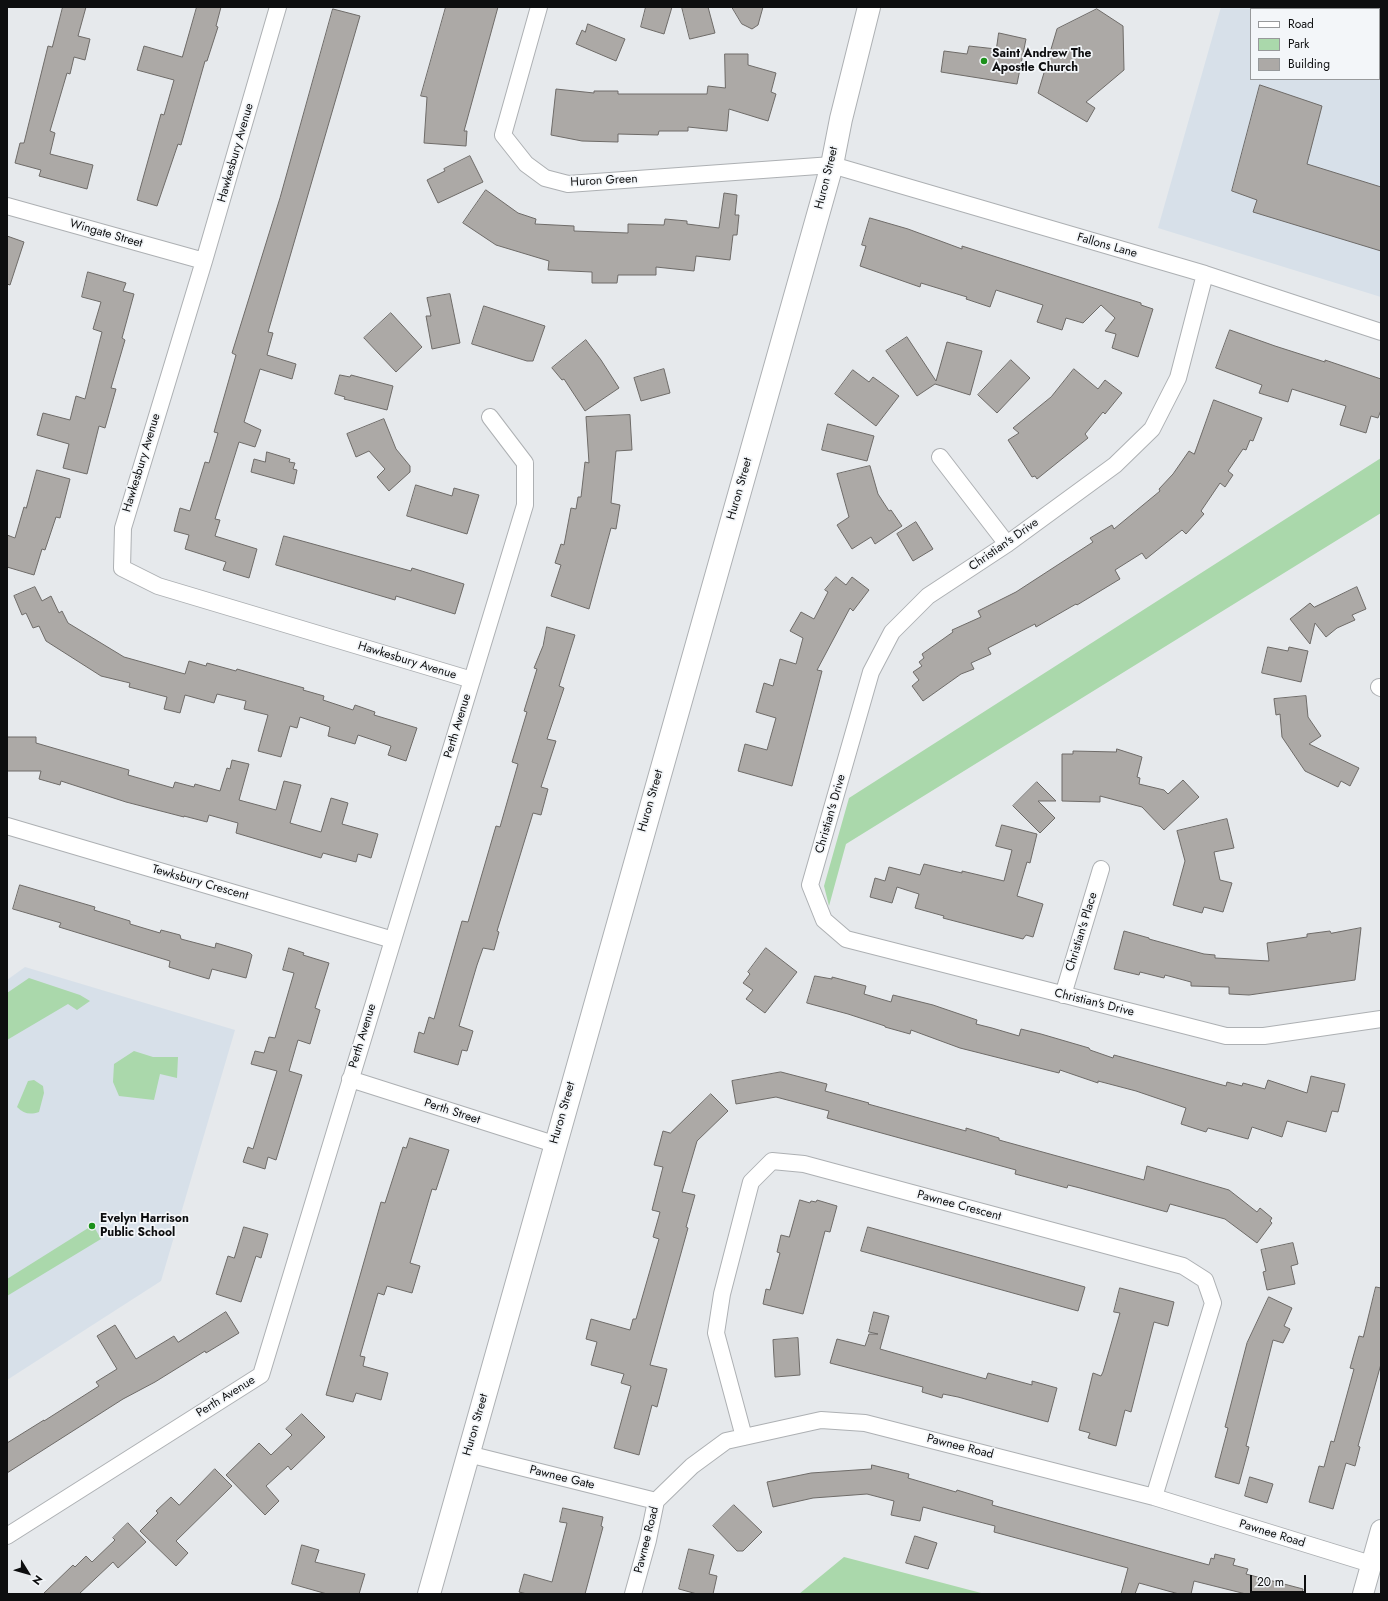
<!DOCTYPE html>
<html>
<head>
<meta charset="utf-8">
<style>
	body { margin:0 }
	#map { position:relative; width:1388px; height:1601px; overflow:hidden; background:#e6e9ec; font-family:Jost,sans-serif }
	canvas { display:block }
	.frame { position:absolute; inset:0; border:8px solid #0d0e0f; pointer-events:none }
	.legend { position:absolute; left:1250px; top:8px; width:130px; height:72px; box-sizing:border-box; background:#f3f6f9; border:1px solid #97999b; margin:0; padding:5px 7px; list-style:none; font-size:12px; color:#0d0e0f }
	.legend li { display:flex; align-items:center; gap:8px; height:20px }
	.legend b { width:20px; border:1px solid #97999b }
	.north { position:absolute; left:8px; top:1553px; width:40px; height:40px; -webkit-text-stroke:3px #f3f6f9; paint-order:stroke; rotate:127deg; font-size:11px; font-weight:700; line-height:16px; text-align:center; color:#0d0e0f }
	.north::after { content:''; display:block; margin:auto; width:14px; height:18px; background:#0d0e0f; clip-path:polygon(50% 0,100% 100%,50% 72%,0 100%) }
	.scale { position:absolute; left:1250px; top:1575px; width:56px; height:18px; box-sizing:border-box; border:2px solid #0d0e0f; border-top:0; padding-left:5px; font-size:12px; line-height:14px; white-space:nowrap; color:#0d0e0f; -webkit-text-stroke:3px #f3f6f9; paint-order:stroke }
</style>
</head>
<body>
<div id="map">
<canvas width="1388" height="1601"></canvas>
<div class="frame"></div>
<ul class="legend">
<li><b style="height:5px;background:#fff"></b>Road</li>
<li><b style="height:11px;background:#aad8ab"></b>Park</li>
<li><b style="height:11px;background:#aca9a6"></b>Building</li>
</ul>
<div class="north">N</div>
<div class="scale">20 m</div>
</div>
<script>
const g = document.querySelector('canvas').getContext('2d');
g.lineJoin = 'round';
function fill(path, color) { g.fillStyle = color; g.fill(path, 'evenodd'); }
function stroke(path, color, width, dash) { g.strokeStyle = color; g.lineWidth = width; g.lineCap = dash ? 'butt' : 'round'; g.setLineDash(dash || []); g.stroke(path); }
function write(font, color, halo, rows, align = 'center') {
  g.font = font + ' Jost,sans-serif'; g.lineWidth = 3.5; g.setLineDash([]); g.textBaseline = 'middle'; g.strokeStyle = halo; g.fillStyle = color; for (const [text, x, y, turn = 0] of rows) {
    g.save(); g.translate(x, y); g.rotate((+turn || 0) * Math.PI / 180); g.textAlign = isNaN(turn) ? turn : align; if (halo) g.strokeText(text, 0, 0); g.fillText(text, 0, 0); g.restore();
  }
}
fill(new Path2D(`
	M1221,7H1381V297L1158,228ZM1251,9H1379V79H1251Z
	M25,967L235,1030L161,1281L7,1380V980Z`), '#d7e0e9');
fill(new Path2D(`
	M1381,458V513L846,844L829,906L824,886L849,798Z
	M29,978L80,995L90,1001L77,1010L68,1004L7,1040V993Z
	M134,1051L153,1057H178L177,1078L160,1074L154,1100L119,1096L113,1082L114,1064Z
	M34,1080L43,1086L44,1093L39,1112C30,1115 24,1114 17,1107L28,1081Z
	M93,1225L101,1239L7,1296V1279Z
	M844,1557L985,1594H799Z`), '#aad8ab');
const building = new Path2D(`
	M63,7H86L78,36L90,39L85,60L74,57L70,74L67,73L50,131L55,133L50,154L93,165L87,189L39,176L41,170L15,163L20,143H24L48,46L52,47Z
	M197,7H221L216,26L218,27L207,61H205L181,145L178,144L157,206L137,200L161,114L164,115L174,80L137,70L144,46L182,57Z
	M446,7H498L464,131H467L466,146L424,143L427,97L421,96Z
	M646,7H672L664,34L641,27Z
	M682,7H708L715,33L690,39Z
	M732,7H763L758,25L752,29L742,24Z
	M333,9L360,16L268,332L273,333L267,355L296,364L292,379L260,369L244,422L261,430L255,447L239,442L215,519L220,520L215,536L257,549L249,578L223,570L226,562L185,549L189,535L174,531L180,508L190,511L205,462L209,463L218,433L214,432L236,355L232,353L280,198Z
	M1097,9L1123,26L1124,70L1086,102L1095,108L1087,122L1038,93L1057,29Z
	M588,24L625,39L616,61L576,44L582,30L585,32Z
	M999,33L1026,39L1017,84L941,72L944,51L967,54L969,46L996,49Z
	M725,54H748V65L776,73L771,92L776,94L768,121L729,109L727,131L688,127V131H659L658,135L618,134V142L582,141L551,135L556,89L594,93V91H618V94H707L708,86L725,88Z
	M1260,85L1322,106L1307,164L1381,187V251L1253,212L1257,200L1232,191Z
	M470,156L483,182L438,203L427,180L445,171L444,169Z
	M486,190L518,213L536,219L535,224L574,226V231L628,233V224L664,225L665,219L687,221V224L719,228L724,193L737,195L735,215H739L737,235H733L730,260L696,256L694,271L656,267V275H618L617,283H592V272L548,270L549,261L496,245L463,223Z
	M870,218L908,229L962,249V246L1141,303V305L1153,309L1138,357L1112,348L1116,334L1105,331L1115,318L1101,305L1083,323L1066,318L1062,330L1037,322L1043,305L996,290L990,307L966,299L967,297L921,283L920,287L860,266L866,246L862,245Z
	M7,236L24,242L10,285L7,284Z
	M88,272L126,283L123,291L134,294L122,338L125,340L111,388L116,389L105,428L99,426L87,474L63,468L69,444L37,435L43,413L70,420L76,396L85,399L102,332L93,329L101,302L82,297Z
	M450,294L460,343L432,349L426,316H431L427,298Z
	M484,306L545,326L533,361H527L472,344Z
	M391,313L422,347L396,372L364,338Z
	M1230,330L1275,346L1325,362V360L1381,379V410L1378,418L1371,416L1366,433L1340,425L1346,406L1292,389L1288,402L1259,393L1262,385L1216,368Z
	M907,337L936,381L947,342L982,351L970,395L935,384L917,396L886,351Z
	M586,340L601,360L619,388L585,411L564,379L562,380L552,368Z
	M1011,360L1030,378L997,413L978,395Z
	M664,369L670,393L641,401L634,378Z
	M1074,369L1098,389L1105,380L1122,393L1105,414L1103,412L1085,434L1088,438L1037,479L1035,476L1032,477L1008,440L1019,433L1013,428L1051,397Z
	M853,370L869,382L873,377L899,396L876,426L835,394Z
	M340,375L350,377L351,375L393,386L387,410L344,399L345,397L335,394Z
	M1214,400L1262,418L1253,441L1250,440L1246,450L1243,449L1228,471L1233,475L1225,487L1220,483L1201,511L1204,514L1186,534L1182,530L1146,559L1142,553L1115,570L1120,579L1077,605L1076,604L1036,627L1035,624L988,648L991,654L971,663L974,669L961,674L923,701L912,686L919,680L913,672L922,666L919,662L924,658L922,654L953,632L952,630L981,617L978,611L1016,592L1093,542L1090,538L1112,525L1114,529L1160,491L1159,489L1173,474L1189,451L1194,454Z
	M630,415L632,450L616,451L611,503L620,505L616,529L611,528L589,609L551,596L561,565L555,563L561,544L564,545L571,508L576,509L578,497H581L585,462L589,463L586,417Z
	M384,419L396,449L410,466V472L389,491L377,477L385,469L369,451L356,457L347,434Z
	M828,424L874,436L867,461L822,450Z
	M267,452L290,459L289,462L295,463L293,469L297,470L294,484L251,472L254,459L265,462Z
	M870,466L878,494L889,511L891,510L902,526L875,544L871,537L852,549L837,525L849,517L837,474Z
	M37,470L70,479L60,518L56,517L45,550L42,549L34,575L7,567V535L15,538L24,507L26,508Z
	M416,485L452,496L454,488L479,495L467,534L407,516Z
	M916,522L933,549L913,561L897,534Z
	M284,536L411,571L412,568L464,584L455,614L396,596L395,600L276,565Z
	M836,577L846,585L852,577L869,590L853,611L850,608L817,670L822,671L792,786L738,771L745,744L767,750L776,718L756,712L764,683L773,686L780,659L796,664L803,638L790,631L801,612L814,619L828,592L825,590Z
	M35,587L42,601L51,596L59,613L62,611L68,623L124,657L185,674L189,661L206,666L207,663L236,671L237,669L304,688L303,690L324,696L323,700L353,710L355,705L375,712L374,715L417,728L406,761L388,755L391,746L358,735L355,744L328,736L330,727L300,717L297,728L290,726L281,757L258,751L268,715L244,709L246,701L217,694L214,703L185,695L180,713L164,709L167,697L129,687L130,683L101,676L46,641L39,626L33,628L26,613L22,615L14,596Z
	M1357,587L1366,609L1352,615L1355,620L1337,628L1326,637L1315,623L1310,644L1290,619L1310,603L1314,607Z
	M547,627L575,635L559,686L564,688L547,739L556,741L541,787L548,789L541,815L533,813L497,931L499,932L494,950L483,948L477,965L459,1026L473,1031L467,1051L462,1050L458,1065L414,1052L419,1032L424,1034L429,1017L434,1019L462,921L468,922L496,826L500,827L518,764L512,762L527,712L524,711L537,669L534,668L543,646Z
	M1268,647L1288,651L1289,647L1308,651L1301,682L1262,673Z
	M1306,696L1308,717L1321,736L1309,744L1359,768L1350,786L1341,781L1338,787L1305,771L1282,737L1280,714L1276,715L1274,699Z
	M7,737H36V743L129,770L128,775L173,788L175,782L194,787L195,784L220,791L227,768L230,769L232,760L249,764L239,800L276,810L284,781L301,785L290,823L321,832L331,798L348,803L342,824L378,834L371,858L358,854L356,862L323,853L321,858L236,833L238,823L209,815L207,822L184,816V817L126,802L61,781L60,785L39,779L41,771H7Z
	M1117,749L1142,757L1137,777L1140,778L1139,784L1164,790L1168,794L1183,780L1199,797L1164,830L1142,807L1100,796V802L1062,801V754H1073V751L1116,752Z
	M1037,782L1056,801H1038L1055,818L1040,833L1013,806Z
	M1227,819L1234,848L1214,852L1220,880L1232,883L1223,912L1204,907L1202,913L1173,905L1185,861L1177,831Z
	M1002,825L1037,834L1030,863L1027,862L1017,896L1043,904L1033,937L1026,935L1023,939L943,918L944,916L915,908L919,894L897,887L892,903L870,897L875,878L885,881L889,867L920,875L924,864L962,873V871L1004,881L1012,850L996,846Z
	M20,885L95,907L94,910L130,921V924L160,933L161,930L180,935L181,939L215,948L216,943L250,953L252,955L246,978L212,969L209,979L169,967L170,961L59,927L61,923L13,909Z
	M1361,928L1355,980L1249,995L1229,994V987L1191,986V982L1165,975L1164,978L1140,972L1139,975L1114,969L1124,931L1149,938V939L1204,954L1215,955V958L1269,961L1267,943L1307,937V934L1330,931L1331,933Z
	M289,948L304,953L303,955L329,963L315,1008L320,1010L310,1044L298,1040L289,1071L302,1075L276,1160L268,1157L265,1169L243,1162L248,1147L253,1149L277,1071L251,1064L255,1051L264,1053L269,1037L275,1038L294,973L283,970Z
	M766,948L797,972L765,1013L746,999L753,990L743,983L750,974L748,972Z
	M815,976L832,979V977L866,986L864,994L891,1002L893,995L933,1005L977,1020L976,1024L992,1028L1019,1036L1021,1029L1041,1034L1089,1048L1090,1050L1113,1058L1114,1055L1226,1086L1227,1082L1242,1086L1243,1083L1265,1089L1268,1080L1307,1093L1311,1076L1345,1084L1338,1112L1332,1111L1326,1132L1287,1121L1282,1137L1252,1127L1248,1139L1208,1128L1206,1132L1181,1124L1186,1108L1136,1091L1098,1081V1083L1060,1070L1059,1073L960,1048L911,1030L910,1034L885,1027V1026L848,1014L807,1003Z
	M781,1072L827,1084L825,1091L869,1103L868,1104L966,1131V1128L999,1138V1140L1144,1180L1147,1166L1229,1190L1257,1212L1260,1208L1272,1218L1270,1221L1272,1223L1257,1243L1225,1219L1170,1204L1167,1212L1080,1188L1068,1185L1067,1188L1015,1174L1016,1170L827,1118L829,1111L776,1097L736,1104L732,1081Z
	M711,1094L728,1111L697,1141L682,1192L695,1195L686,1227L688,1228L650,1365L667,1369L657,1407L652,1405L639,1455L614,1448L631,1386L621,1383L624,1374L591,1365L597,1342L586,1339L591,1319L630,1330L633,1319H636L659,1239L653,1237L660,1212L652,1210L663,1167L654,1165L663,1131L670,1133Z
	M410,1138L449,1150L436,1190L432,1189L410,1263L420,1266L412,1293L387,1286L384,1295L378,1293L360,1356L365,1357L363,1366L388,1373L381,1400L356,1393L353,1402L326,1395L381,1202L385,1203L403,1147L406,1148Z
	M800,1200L810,1203L811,1201L816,1202L817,1200L837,1206L830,1232L825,1231L803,1314L763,1304L766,1289L770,1290L780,1253L777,1252L781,1235L789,1237Z
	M244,1227L268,1234L261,1258L256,1256L241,1302L216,1294L228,1256L234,1258Z
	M868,1227L1085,1287L1078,1311L861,1251Z
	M1293,1243L1298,1264L1291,1266L1295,1284L1267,1290L1263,1272L1266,1271L1261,1250Z
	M1376,1287L1381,1288V1364L1358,1446L1360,1447L1355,1466L1346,1463L1333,1509L1309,1502L1319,1466L1324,1467L1331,1441L1334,1442L1354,1369L1350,1368L1359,1336L1363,1337Z
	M1120,1288L1174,1302L1168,1326L1154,1322L1131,1412L1125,1410L1116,1446L1088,1438L1090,1433L1079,1430L1093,1373L1101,1376L1103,1372L1120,1313L1114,1312Z
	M1269,1297L1292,1308L1284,1326L1290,1329L1283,1343L1273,1340L1246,1446L1249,1447L1239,1484L1215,1477L1228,1428L1225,1427L1247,1343Z
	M226,1312L239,1333L206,1353L205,1351L155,1382L123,1399L7,1473V1443L44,1420V1421L99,1386L96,1382L117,1369L97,1336L115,1325L136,1359L174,1336L178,1342Z
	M874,1312L889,1316L880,1349L986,1379L988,1373L1032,1385V1381L1057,1388L1048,1422L958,1397L943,1394L942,1398L922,1392L923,1387L830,1363L837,1339L865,1346L869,1334H878L869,1332Z
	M798,1338L800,1375L775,1377L773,1340Z
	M302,1414L325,1437L291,1470L288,1466L266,1486L279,1501L265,1515L226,1475L259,1443L271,1455L292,1435L286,1429Z
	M872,1465L909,1474L908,1478L956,1492L957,1490L993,1501L992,1505L1209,1565L1211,1558L1214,1559L1215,1554L1235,1559L1233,1565L1248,1569L1246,1574L1303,1589L1302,1594H1246L1194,1581L1191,1594H1179L1139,1583L1135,1594H1121L1128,1568L994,1532L995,1526L941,1512L923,1507L920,1521L891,1515L894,1501L867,1494L813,1498L773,1507L767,1482L811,1473L871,1469Z
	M215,1469L232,1486L176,1541L188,1553L176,1566L140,1531L158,1513L156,1511L171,1497L179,1505Z
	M1250,1477L1273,1484L1267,1503L1245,1496Z
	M734,1505L762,1532L743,1551H737L713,1526Z
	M563,1508L603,1517L601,1526L603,1527L585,1594H527L519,1592L524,1574L552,1582L567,1523L560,1522Z
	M128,1523L146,1542L118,1568L113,1562L79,1594H43L73,1565L75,1567L86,1556L92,1562L115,1540L113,1538Z
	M915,1536L937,1543L928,1569L906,1563Z
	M302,1545L319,1550L315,1562L365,1574L359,1594H327L292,1584Z
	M689,1549L714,1555L709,1574L717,1576L713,1594H697L679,1589Z`);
fill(building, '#aca9a6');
stroke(building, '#6e6b68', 1);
const minor = new Path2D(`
	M278,7L204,261L123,528L122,568L158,586L472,680
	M539,7L503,135L526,164L545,178L568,184L832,165L1205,274L1381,332
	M7,206L204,261
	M1205,274L1178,378L1152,429L1115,465L1007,544L928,596L892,632L871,672L810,885L824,920L846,939L1226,1036H1264L1381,1019
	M940,457L1007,544
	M1379,687L1381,688
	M7,826L393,940
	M1063,995L1101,869
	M350,1079L554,1144
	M744,1437L716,1333L722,1294L751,1182L772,1161L804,1164L1183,1266L1205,1280L1213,1303L1154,1497
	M468,1454L656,1501
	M7,1536L261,1375L525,505V463L490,417
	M633,1594L648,1540L656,1501L692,1466L726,1441L821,1420L865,1423L1154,1497L1371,1564`);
const tertiary = new Path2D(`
	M1363,1594L1381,1530`);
const secondary = new Path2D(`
	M429,1594L832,165L841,119L869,7`);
stroke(minor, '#adb0b3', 18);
stroke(tertiary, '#adb0b3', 22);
stroke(secondary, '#adb0b3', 24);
stroke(minor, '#fff', 16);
stroke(tertiary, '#fff', 20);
stroke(secondary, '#fff', 22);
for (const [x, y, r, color] of [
	[984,61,4,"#1c901b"],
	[92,1226,4,"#1c901b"]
]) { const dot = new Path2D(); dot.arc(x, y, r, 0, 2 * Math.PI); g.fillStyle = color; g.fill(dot); stroke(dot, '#f3f6f9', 1.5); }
write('bold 12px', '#0d0e0f', '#f3f6f9', [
	["Saint Andrew The",992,54],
	["Apostle Church",992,68],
	["Evelyn Harrison",100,1219],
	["Public School",100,1233]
], 'left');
write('12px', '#0d0e0f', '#f3f6f9', [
	["Hawkesbury Avenue",236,153,-74],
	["Huron Street",827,178,-76],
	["Huron Green",604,181,-3],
	["Wingate Street",106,234,16],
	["Fallons Lane",1107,246,16],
	["Hawkesbury Avenue",142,463,-73],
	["Huron Street",740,489,-74],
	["Christian's Drive",1004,545,-35],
	["Hawkesbury Avenue",407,661,17],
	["Perth Avenue",458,726,-73],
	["Huron Street",651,801,-74],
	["Christian's Drive",831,814,-74],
	["Tewksbury Crescent",200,883,16],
	["Christian's Place",1082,932,-73],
	["Christian's Drive",1094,1003,14],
	["Perth Avenue",363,1036,-73],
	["Perth Street",452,1112,18],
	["Huron Street",563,1113,-74],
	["Pawnee Crescent",959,1206,15],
	["Perth Avenue",226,1397,-32],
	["Huron Street",476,1425,-74],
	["Pawnee Road",960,1447,14],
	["Pawnee Gate",562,1478,14],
	["Pawnee Road",1272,1534,17],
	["Pawnee Road",647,1540,-76]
]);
</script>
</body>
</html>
